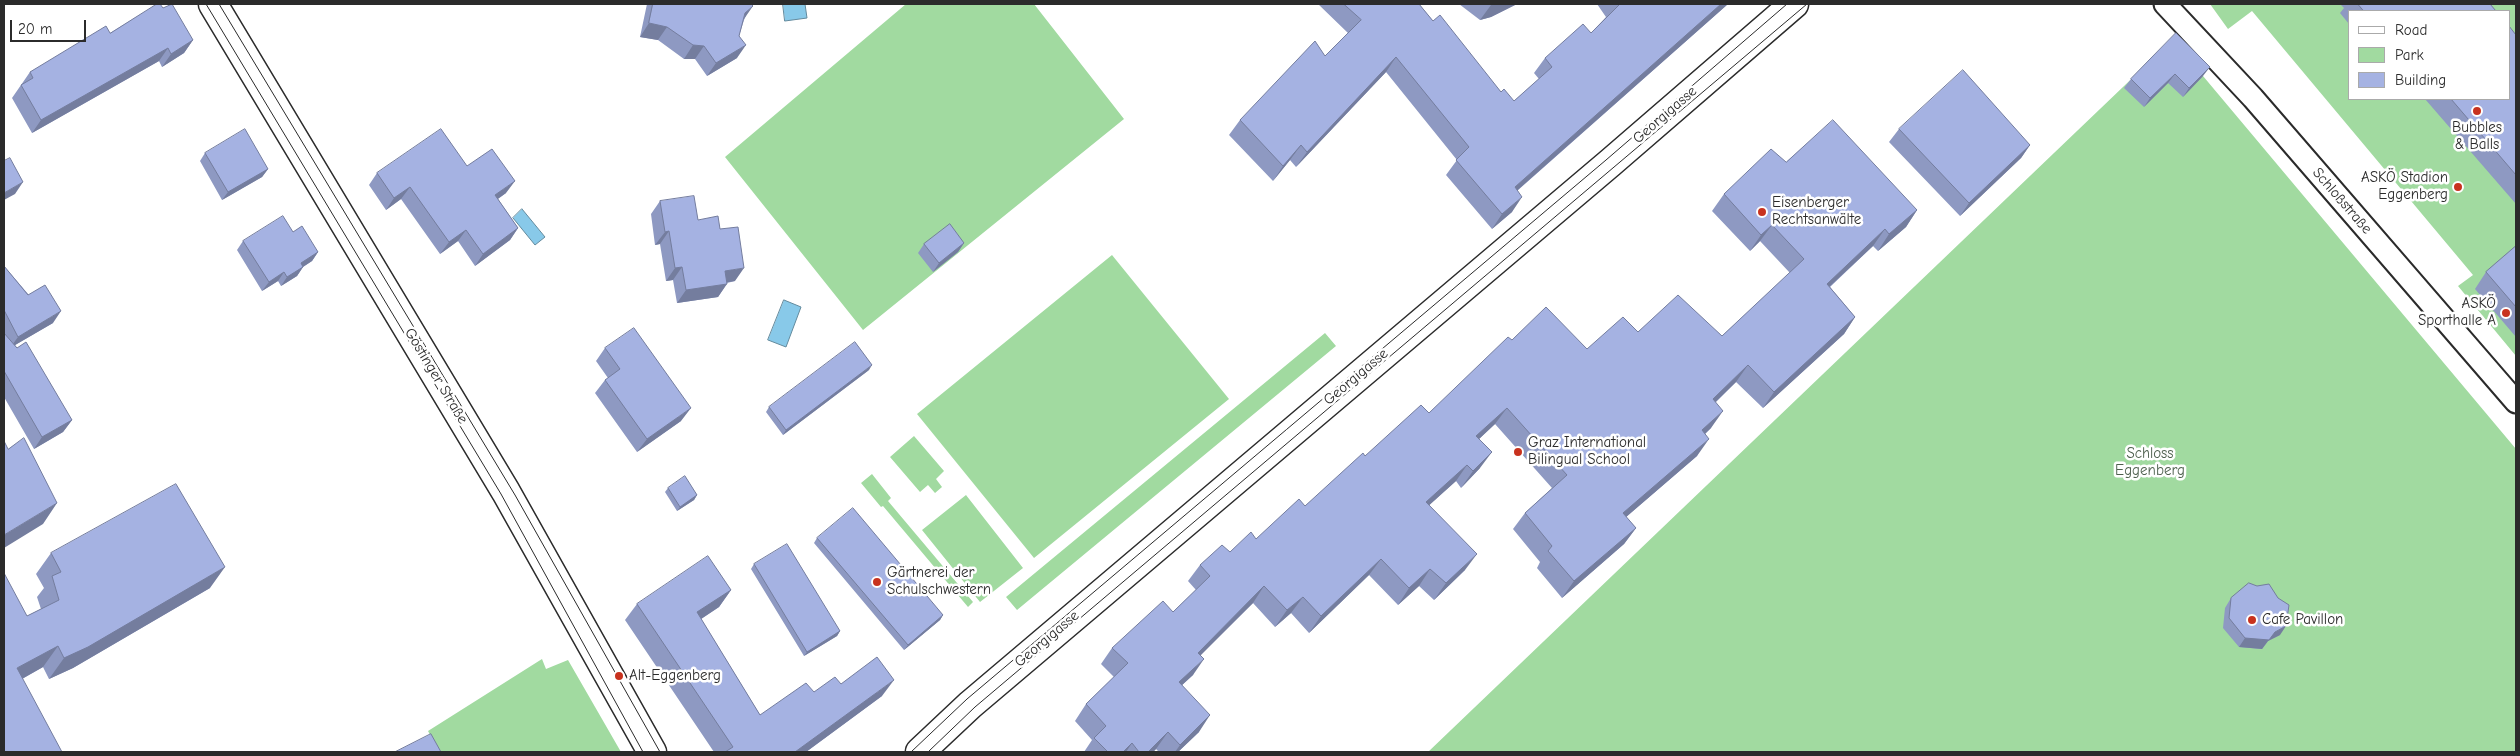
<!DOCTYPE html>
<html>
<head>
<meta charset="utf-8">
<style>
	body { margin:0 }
	#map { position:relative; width:2520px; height:756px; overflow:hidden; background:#fff; font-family:"Comic Neue",sans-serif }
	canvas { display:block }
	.frame { position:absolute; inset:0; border:5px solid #2b2b2b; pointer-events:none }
	.legend { position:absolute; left:2348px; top:10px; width:162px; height:90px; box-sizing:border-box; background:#fff; border:1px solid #aaa; margin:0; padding:6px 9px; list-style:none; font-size:15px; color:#2b2b2b }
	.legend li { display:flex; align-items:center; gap:10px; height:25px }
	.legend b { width:25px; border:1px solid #aaa }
	.scale { position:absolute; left:10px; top:20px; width:76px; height:22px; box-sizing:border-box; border:2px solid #2b2b2b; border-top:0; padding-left:6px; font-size:15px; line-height:18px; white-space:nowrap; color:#2b2b2b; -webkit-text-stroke:4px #fff; paint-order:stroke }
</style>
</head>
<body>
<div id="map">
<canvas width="2520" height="756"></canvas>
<div class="frame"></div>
<ul class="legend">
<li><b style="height:6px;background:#fff"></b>Road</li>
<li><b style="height:14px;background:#a1daa0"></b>Park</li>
<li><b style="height:14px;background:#a5b2e2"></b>Building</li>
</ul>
<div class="scale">20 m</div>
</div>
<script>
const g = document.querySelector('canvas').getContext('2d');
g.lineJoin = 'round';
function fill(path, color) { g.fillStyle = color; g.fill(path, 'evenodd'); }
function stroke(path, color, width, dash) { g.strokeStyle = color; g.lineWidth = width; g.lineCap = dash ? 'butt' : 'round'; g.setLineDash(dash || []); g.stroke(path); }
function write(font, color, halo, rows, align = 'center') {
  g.font = font + ' "Comic Neue",sans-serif'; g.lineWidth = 5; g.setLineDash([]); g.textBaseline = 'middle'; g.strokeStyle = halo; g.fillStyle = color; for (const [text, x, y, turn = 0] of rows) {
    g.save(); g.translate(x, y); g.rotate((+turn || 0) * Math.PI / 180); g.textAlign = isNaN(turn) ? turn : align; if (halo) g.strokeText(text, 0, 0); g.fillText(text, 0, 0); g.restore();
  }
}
fill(new Path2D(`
	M906,4H1034L1124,119L863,330L725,157Z
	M2210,4H2516V356L2458,286L2473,275L2252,11L2228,29ZM2349,11H2509V99H2349Z
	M2170,42L2203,76L2516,449V752H1428Z
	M1112,255L1229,399L1034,558L917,414Z
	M1325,333L1336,346L1017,610L1006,597Z
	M914,436L944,471L936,479L942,487L935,493L928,485L920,492L890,457Z
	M872,474L891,498L888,501L973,602L968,607L883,506L881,507L861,483Z
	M966,495L1023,568L980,602L922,530Z
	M542,659L546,669L568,660L621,752H439L428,731Z`), '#a1daa0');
const water = new Path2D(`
	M783,4H805L807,18L785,21Z
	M522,209L545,237L535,245L513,218Z
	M784,300L801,307L786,347L768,340Z`);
fill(water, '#88c9e9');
stroke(water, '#638a9d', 1);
const street = new Path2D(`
	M2165,4L2253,98L2516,402`);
const secondary = new Path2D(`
	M213,4L506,492L652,752
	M920,752L970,705L1610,163L1794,4`);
stroke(street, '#2b2b2b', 25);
stroke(secondary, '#2b2b2b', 31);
stroke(street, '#fff', 21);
stroke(secondary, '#fff', 28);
stroke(new Path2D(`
	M206,4L501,494L643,752
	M219,4L515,495L660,752
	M911,752L967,699L1606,160L1787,4
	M928,752L975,707L1807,4`), '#2b2b2b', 1);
fill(new Path2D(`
	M647,4H751L744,20L739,36L737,58L707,76L695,59H684L658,40L640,37Z
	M1318,4H1419L1433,21L1501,92L1514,101L1539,79L1534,73L1545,58L1591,33L1606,17L1597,4H1728L1517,191L1512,212L1492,229L1446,175L1457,160L1386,72L1296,167L1290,160L1273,181L1229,135L1240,120L1325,56L1348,33Z
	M1459,4H1517L1491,17L1480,20Z
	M2340,4H2490L2496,11H2349V24L2340,13L2344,8Z
	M163,8L193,40L184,53L162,67L159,61L32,133L12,98L30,72L110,33Z
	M2176,33L2203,76L2183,97L2168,83L2144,107L2124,88L2131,79Z
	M2516,35V204L2425,99H2509Z
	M1899,129L2030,145L2021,158L1960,216L1889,142Z
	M205,153L268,169L262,177L222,200L200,161Z
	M1786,162L1917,210L1906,227L1878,251L1873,246L1830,287L1855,317L1844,334L1763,408L1736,382L1716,402L1711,428L1705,434L1697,456L1626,517L1636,528L1624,544L1562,598L1537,568L1540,562L1513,529L1525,513L1552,488L1495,424L1479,439L1480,468L1461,488L1456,481L1429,505L1465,570L1434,600L1419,586L1398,605L1369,575L1309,633L1291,613L1275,627L1253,603L1200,655L1193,675L1182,685L1199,732L1178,752H1159L1156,749L1153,752H1084L1092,740L1075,721L1086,704L1114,677L1101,664L1112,648L1173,612L1196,590L1188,581L1200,565L1230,552L1256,539L1305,506L1365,456L1429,413L1512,340L1587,349L1638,332L1722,336L1790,273L1760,241L1750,251L1712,211L1724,194Z
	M467,166L506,193L498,199L518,228L510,240L475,266L458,241L440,254L401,199L386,210L369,185L377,173Z
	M660,201L698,220L720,229L735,281L727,283L718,297L677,303L673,280L666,281L660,244L655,245L651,214Z
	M293,232L318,252L312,261L303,267L297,276L281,286L278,281L262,291L237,250L243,241Z
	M964,243L958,252L933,272L918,253L924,244Z
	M2516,246V337L2475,289L2486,272Z
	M4,266L53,323L15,345L72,420L63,432L34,449L4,397Z
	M605,348L681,421L637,452L595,393L605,380L608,378L596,361Z
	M869,370L783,435L766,412L769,407Z
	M668,488L697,495L694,500L677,511L665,492Z
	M817,538L943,615L940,620L904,650L814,543Z
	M51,553L210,588L73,668L49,679L43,667L22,679L4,752L27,616L41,609L37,597L44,588L36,574Z
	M754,564L840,631L837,636L804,656L751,569Z
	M731,590L719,607L701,619L760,715L814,692L841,684L882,696L806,752H714L625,620L637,604Z
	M2231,598L2280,635L2268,641L2262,649L2239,647L2223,628L2225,608Z`), '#8e99c2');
fill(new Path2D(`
	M1494,4H1517L1491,17L1480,20L1491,5Z
	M1721,4H1728L1504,202L1515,187Z
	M753,6L744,19L745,13Z
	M649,23L667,27L658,40L640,37Z
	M193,40L184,53L162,67L171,54Z
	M693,45L704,46L695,59H684Z
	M746,45L737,58L707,76L716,63Z
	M168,48L159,61L32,133L41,120Z
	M1396,57L1386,72L1296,167L1307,152Z
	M2210,67L2203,76L2183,97L2189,88Z
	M2175,74L2168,83L2144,107L2150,98Z
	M1301,145L1290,160L1273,181L1283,166Z
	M2030,145L2021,158L1960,216L1969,203Z
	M268,169L262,177L222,200L228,192Z
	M515,181L506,193L486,207L495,195Z
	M23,182L15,194L4,200V193Z
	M410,187L401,199L386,210L394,198Z
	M1522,197L1512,212L1492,229L1502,214Z
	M1917,210L1906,227L1878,251L1889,234Z
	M1772,225L1760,241L1750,251L1761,235Z
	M518,228L510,240L475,266L483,254Z
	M1885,229L1873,246L1815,300L1827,284Z
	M466,230L458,241L440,254L449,242Z
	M669,231L660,244L655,245L665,232Z
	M964,243L958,252L933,272L939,263Z
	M318,252L312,261L295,272L301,263Z
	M303,267L297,276L281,286L287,277Z
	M682,267L673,280L666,281L675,268Z
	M744,268L735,281L716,284L725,271Z
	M284,272L278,281L262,291L269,282Z
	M727,284L718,297L677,303L686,290Z
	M61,311L53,323L10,348L18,337Z
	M1855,317L1844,334L1763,408L1774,392Z
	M872,365L869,370L783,435L786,430Z
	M1748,365L1736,382L1702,415L1713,399Z
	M691,408L681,421L637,452L647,439Z
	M1507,408L1495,424L1464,453L1476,436Z
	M1723,411L1711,428L1691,447L1702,430Z
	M72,420L63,432L34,449L42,437Z
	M1709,439L1697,456L1611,530L1623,513Z
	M1492,452L1480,468L1461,488L1473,471Z
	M1467,465L1456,481L1414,519L1426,502Z
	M697,495L694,500L677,511L680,507Z
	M57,503L43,524L4,548V535Z
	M1636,528L1624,544L1562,598L1574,581Z
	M1477,554L1465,570L1434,600L1446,583Z
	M1381,559L1369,575L1309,633L1321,616Z
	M225,567L210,588L73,668L49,679L64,658Z
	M1430,569L1419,586L1398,605L1409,588Z
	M1264,586L1253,603L1186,670L1198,653Z
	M731,590L719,607L686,629L697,612Z
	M1303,597L1291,613L1275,627L1287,610Z
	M943,615L940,620L904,650L908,645Z
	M2286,626L2280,635L2268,641L2262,649L2239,647L2245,638L2275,632Z
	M840,631L837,636L804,656L807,652Z
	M58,646L43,667L4,689L17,668Z
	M1204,659L1193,675L1168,698L1179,682Z
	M894,680L882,696L806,752H795Z
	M1210,715L1199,732L1178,752H1175L1180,745Z
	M1168,732L1156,749L1153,752H1148Z
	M1132,743L1126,752H1123Z`), '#747d9e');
const building = new Path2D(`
	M157,4H160L163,8L172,4L193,40L171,54L168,48L41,120L21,85L33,78L30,72L106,26L110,33Z
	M653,4H751L753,6L745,13L739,36L746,45L716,63L704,46L693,45L667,27L649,23Z
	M1344,4H1419L1433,21L1440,15L1501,92L1504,89L1514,101L1552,67L1545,58L1583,24L1591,33L1619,5L1618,4H1721L1515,187L1522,197L1502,214L1456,160L1469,147L1396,57L1307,152L1301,145L1283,166L1240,120L1315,41L1325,56L1361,20Z
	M2358,4H2490L2496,11H2364Z
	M2509,26L2516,35V175L2451,99H2509Z
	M2176,33L2210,67L2189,88L2175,74L2150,98L2131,79Z
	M1963,70L2030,145L1969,203L1899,129Z
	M1833,120L1917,210L1889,234L1885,229L1827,284L1855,317L1774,392L1748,365L1713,399L1723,411L1702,430L1709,439L1623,513L1636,528L1574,581L1548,551L1552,546L1525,513L1567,475L1507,408L1476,436L1492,452L1473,471L1467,465L1426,502L1477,554L1446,583L1430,569L1409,588L1381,559L1321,616L1303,597L1287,610L1264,586L1198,653L1204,659L1179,682L1210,715L1180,745L1168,732L1148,752H1139L1132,743L1123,752H1108L1094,738L1106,726L1086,704L1128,663L1112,648L1163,601L1173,612L1210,576L1200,565L1222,545L1230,552L1251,532L1256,539L1299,499L1305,506L1363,453L1365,456L1421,405L1429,413L1508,337L1512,340L1546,307L1587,349L1623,317L1638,332L1678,295L1722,336L1804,259L1772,225L1761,235L1724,194L1771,149L1786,162Z
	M245,129L268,169L228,192L205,153Z
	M441,129L467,166L492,149L515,181L495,195L518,228L483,254L466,230L449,242L410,187L394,198L377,173Z
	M10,158L23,182L4,193V161Z
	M694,196L698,220L718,216L720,229L738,227L744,268L725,271L727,284L686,290L682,267L675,268L669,231L665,232L660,201Z
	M283,216L293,232L302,226L318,252L301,263L303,267L287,277L284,272L269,282L243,241Z
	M950,224L964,243L939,263L924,244Z
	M2516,246V307L2486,272Z
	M4,266L28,295L45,285L61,311L18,337L4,310Z
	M634,328L691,408L647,439L605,380L620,369L605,348Z
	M4,333L17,348L26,342L72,420L42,437L4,371Z
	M855,342L872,365L786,430L769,407Z
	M24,438L57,503L4,535V441L8,449Z
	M685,476L697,495L680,507L668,488Z
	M176,484L225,567L88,647L64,658L58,646L17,668L62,752H4V573L27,616L59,600L52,576L61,572L51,553Z
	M853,508L943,615L908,645L817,538Z
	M787,544L840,631L807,652L754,564Z
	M708,556L731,590L697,612L760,715L806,683L814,692L835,677L841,684L877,657L894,680L795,752H725L733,747L637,604Z
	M2249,583L2257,586L2269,584L2278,598L2289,605L2286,626L2275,632L2269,640L2245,638L2229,618L2231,598Z
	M431,734L441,752H395Z`);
fill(building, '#a5b2e2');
stroke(building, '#747d9e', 1);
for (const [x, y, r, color] of [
	[2477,111,5,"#c8321e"],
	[2458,187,5,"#c8321e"],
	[1762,212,5,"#c8321e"],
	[2506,313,5,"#c8321e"],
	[1518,452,5,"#c8321e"],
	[877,582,5,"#c8321e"],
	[2252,620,5,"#c8321e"],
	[619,676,5,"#c8321e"]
]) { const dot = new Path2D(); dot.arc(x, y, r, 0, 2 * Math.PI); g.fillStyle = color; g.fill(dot); stroke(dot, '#fff', 2); }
write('15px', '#2b2b2b', '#fff', [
	["Georgigasse",1665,115,-41],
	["Schloßstraße",2342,201,49],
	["Göstinger Straße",436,376,59],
	["Georgigasse",1356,377,-40],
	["Georgigasse",1047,639,-40]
]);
write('15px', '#2b2b2b', '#fff', [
	["Bubbles",2477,128,"center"],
	["& Balls",2477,145,"center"],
	["ASKÖ Stadion",2448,178,"right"],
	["Eggenberg",2448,195,"right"],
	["Eisenberger",1772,203],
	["Rechtsanwälte",1772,220],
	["ASKÖ",2496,304,"right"],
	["Sporthalle A",2496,321,"right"],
	["Graz International",1528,443],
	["Bilingual School",1528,460],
	["Gärtnerei der",887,573],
	["Schulschwestern",887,590],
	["Cafe Pavillon",2262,620],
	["Alt-Eggenberg",629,676]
], 'left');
write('15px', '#4e604e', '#fff', [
	["Schloss",2150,454],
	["Eggenberg",2150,471]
]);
</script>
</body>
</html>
